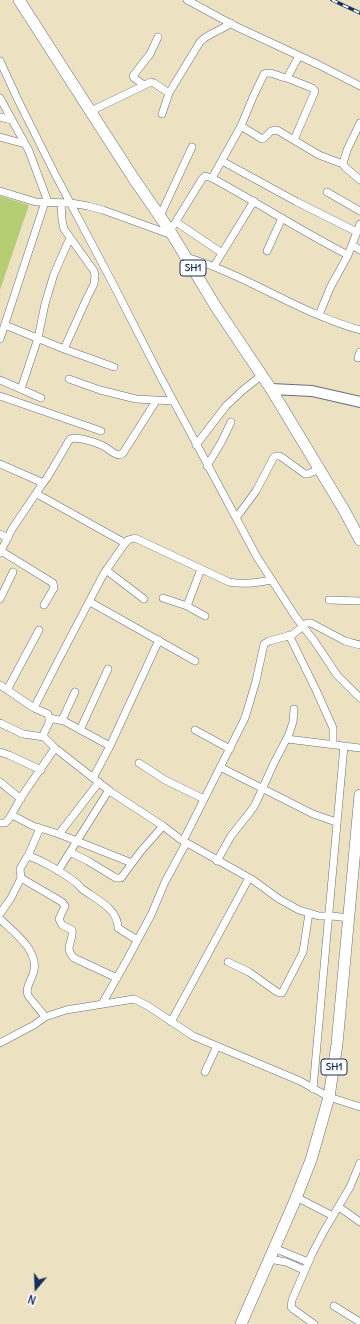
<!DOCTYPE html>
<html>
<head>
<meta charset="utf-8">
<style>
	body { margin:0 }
	#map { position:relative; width:360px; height:1324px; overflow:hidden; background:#ece2c1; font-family:Delius,sans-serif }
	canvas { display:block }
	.north { position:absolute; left:16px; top:1268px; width:40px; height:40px; -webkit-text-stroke:3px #fff; paint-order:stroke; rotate:199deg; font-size:11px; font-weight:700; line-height:16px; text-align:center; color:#1b2f5e }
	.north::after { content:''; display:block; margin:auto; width:14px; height:18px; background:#1b2f5e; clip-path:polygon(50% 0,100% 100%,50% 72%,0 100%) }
</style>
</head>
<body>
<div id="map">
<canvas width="360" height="1324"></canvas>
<div class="north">N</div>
</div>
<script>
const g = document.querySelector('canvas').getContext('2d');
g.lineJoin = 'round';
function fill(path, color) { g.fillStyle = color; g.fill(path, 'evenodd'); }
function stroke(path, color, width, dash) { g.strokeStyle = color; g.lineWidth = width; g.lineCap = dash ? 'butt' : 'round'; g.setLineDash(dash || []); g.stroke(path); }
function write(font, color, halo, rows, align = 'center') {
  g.font = font + ' Delius,sans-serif'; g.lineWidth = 4; g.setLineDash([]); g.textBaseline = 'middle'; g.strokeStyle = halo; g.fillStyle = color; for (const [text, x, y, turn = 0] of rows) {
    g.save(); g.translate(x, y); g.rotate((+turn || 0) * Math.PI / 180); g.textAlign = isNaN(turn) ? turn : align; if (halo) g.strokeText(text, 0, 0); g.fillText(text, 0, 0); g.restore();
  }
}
fill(new Path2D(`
	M0,196L29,205L0,290Z`), '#b5ce73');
const street = new Path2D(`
	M187,0L235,26L319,65L360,86
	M299,56L287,78C280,78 271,70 264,74L253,97L241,126L212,178C258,203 301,231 348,255
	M0,61L18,100L55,174L112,282L159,374L257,557L295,616L315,642L337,675L360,698
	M287,78L312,88L315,91L294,140
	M144,85L134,78L133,76L150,54L158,37
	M0,98L29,151L48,202
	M91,111L151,82L154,83L169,93
	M162,114L169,93L200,42C207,34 222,30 231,23
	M0,117L11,120
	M360,123L347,150L343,164L345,167L360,180
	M241,126L262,139L264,138L271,131L277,130L319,155L343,164
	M0,137L25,144
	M222,161L297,202L357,232
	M0,191L36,202L71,203L88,206L103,210L172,235
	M327,192L360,211
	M61,203L62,220L64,229L94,271L95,276L94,284L87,298L64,349
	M160,216L192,147
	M176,222L222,253
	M170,231L202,179L205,176L212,178
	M352,245L360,250
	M267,251L282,218
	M186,257C247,275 299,313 360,330
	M214,266L254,201
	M319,315L330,288L348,255L360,224
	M5,325L64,349L114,367
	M0,339L45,202
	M358,358L360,352
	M69,379L100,390L136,399L173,401
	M0,380L41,398
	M21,389L38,338L45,304L54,274L70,238
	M0,396L101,431
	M196,445L226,406L243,390L262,375
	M0,464L41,482V486L12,529L0,553
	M207,466L222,441L231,422
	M41,486L47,478L70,439C78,436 98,443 105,447C110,450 114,455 120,455L123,453L156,401
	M37,494L125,543
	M236,518L256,491L274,457L276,456H280L305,474H308L319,469
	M0,534L8,538
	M1,551L53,583L54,588L44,605
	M106,570L144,599
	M163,598L187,606L205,616
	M0,599L13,572
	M329,600L360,601
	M90,602L195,661
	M187,606L201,569
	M289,635L316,690L333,728V745
	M0,685L34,708L48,714L49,718V723L44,733V737L55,748L111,792L163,826L180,839L253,880L279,899L299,910L319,916H332L349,918
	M7,690L39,630
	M34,708L57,663L103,575L123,546L128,540L135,538L229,582C243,585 257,583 271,580
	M49,718L64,721L110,746
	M62,720L75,692
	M0,723L23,734L44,737
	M80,730L108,669
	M195,730L230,749
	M287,739L360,748
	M0,752L9,755L41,770
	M139,763L165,780L204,799
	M220,767L313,814L336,822
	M93,778L110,746L159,640
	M0,782L21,799
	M99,782L59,834L132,863
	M12,815L33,826L59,834
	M0,823H5L9,819L22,796L55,748
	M183,841L245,718L256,681L264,644L269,641L292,635L307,623H311L345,641L360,645
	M70,852L88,861L116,878H121L141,851L163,826
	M28,856L40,828
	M217,861L231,836L250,812L255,805L274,763L289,734L293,722L294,709
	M58,871L109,790
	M21,878L62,902L65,906L59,919L62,925L72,930C74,942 63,947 74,958L117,978
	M0,914L11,898L21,878L20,869L27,857L28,856C40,859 65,874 75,882C78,884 79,886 81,888C95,899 118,908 118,928L137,940
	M0,919C14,932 41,952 33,974C31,980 25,989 28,995C29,998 42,1012 45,1017
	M228,962L249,972L277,992L280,993H282L303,952L309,913
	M102,1004L128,958L151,915L165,882L186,843
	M171,1022L249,878
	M0,1043L34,1025L45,1017L66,1010L134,999L148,1006L193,1036L300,1081L329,1097L360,1107
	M205,1072L217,1046
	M313,1089L344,746
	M296,1197L333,1216
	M339,1207L360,1222
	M274,1248L308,1262
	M269,1259L286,1262L304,1270
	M334,1306L360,1322
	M314,1324L293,1309L291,1307L292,1300L312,1254L324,1231L350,1187L360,1163`);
const secondary = new Path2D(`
	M271,389L312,391L360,402`);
const primary = new Path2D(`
	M19,0L134,179L170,231L216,307L271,389L344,510L360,540
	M241,1324L294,1203L311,1160L329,1097L337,1044L360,795`);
stroke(street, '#646e81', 8);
stroke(secondary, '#646e81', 12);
stroke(primary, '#646e81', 12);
stroke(street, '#fff', 7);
stroke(secondary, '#fff', 10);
stroke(primary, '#fff', 11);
const rail = new Path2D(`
	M332,0L360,13`);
stroke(rail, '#1b2f5e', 3.5);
stroke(rail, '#fff', 2, [6]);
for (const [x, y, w] of [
	[193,268,26],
	[334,1067,26]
]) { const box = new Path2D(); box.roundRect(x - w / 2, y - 8, w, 16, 3); g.fillStyle = '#fff'; g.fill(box); stroke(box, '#1b2f5e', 1); }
write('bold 10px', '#1b2f5e', null, [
	["SH1",193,268],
	["SH1",334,1067]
]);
</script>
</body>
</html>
